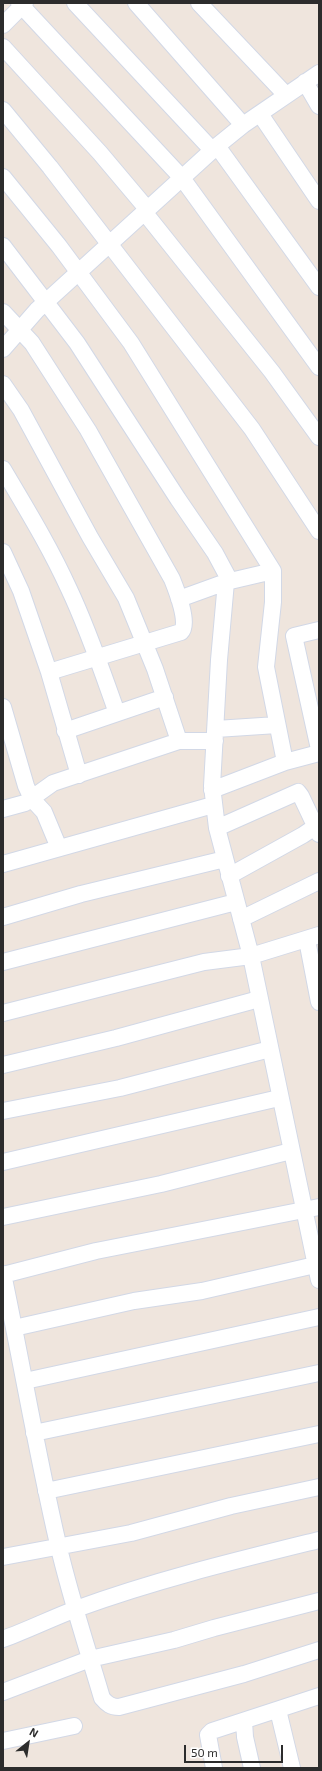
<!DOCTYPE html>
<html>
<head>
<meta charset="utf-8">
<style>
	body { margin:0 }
	#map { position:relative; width:322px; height:1771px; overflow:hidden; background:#efe5dd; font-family:"Exo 2",sans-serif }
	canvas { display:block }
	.frame { position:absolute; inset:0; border:4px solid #2c2c2c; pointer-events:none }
	.north { position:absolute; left:8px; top:1723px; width:40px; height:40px; -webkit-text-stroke:3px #fff; paint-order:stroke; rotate:30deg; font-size:11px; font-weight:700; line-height:16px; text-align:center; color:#2c2c2c }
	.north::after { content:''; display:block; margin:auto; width:14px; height:18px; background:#2c2c2c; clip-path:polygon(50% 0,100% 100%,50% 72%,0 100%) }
	.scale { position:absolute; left:184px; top:1745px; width:99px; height:18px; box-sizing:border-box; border:2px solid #2c2c2c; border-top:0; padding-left:5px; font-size:12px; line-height:14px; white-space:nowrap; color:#2c2c2c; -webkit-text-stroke:3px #fff; paint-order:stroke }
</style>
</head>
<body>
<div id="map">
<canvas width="322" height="1771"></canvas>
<div class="frame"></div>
<div class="north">N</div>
<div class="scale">50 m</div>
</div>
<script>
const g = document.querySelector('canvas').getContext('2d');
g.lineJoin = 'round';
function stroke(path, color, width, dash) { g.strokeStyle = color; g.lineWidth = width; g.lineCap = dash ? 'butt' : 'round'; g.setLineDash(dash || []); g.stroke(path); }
const street = new Path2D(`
	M19,3L182,178L319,367
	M75,3L213,151
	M136,3L243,125
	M199,3L286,95
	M3,25L25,3
	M3,47L100,153L148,210
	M305,82L319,106
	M3,110L50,167L252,429L319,531
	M260,114L319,201
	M217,146L319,287
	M3,177L59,246L131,343L273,571V602L266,667L285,762
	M145,213L272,372L319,437
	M3,246L77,343L178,499L215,553L230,581
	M3,312L32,343L88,430L172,579C176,589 190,624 181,632L49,672
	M3,349L37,310L217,146L243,125L319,73
	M3,384L21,410L90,537L126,598L155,669L179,741
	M3,469C26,508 50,547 69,589C88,629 102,671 117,713
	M3,552L21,591L49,672L79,775
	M226,582L219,660L212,786L217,828L251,956L319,1280
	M179,599L226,582L273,571
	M319,630L294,636L319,749
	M3,707L26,786L32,799L44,812L59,848
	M216,729L277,725
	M65,731L165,697
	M212,790L285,762L319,753
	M3,809L25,803L53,783L179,741H215
	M217,828L298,792L301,796L319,834
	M3,864L213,805
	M229,876L303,835L319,824
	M3,917L81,894L225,859
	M241,919L319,881
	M307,940L319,1002
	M3,962L236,902
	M3,1013L204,962L251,956L319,935
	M3,1065L116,1038L259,999
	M3,1111L120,1088L270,1049
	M3,1162L279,1098
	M3,1217L161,1184L291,1151
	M3,1274C22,1364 37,1454 58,1544C70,1596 87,1647 102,1698C107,1704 111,1707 119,1707L244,1674L319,1650
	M3,1275L96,1251L319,1207
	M14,1328L134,1301L202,1291L315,1265
	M25,1381L319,1317
	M34,1433L319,1373
	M46,1491L319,1434
	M3,1557L131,1533L231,1506L319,1487
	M3,1639C28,1630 52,1618 76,1609C155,1580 238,1560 319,1540
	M3,1692L90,1659L174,1640L214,1628L319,1601
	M278,1710L292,1768
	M244,1721L245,1737L252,1768
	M3,1741L74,1726
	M214,1768L208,1735L212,1731L319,1696`);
stroke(street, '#d2d8e6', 18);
stroke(street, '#fff', 16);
</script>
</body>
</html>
